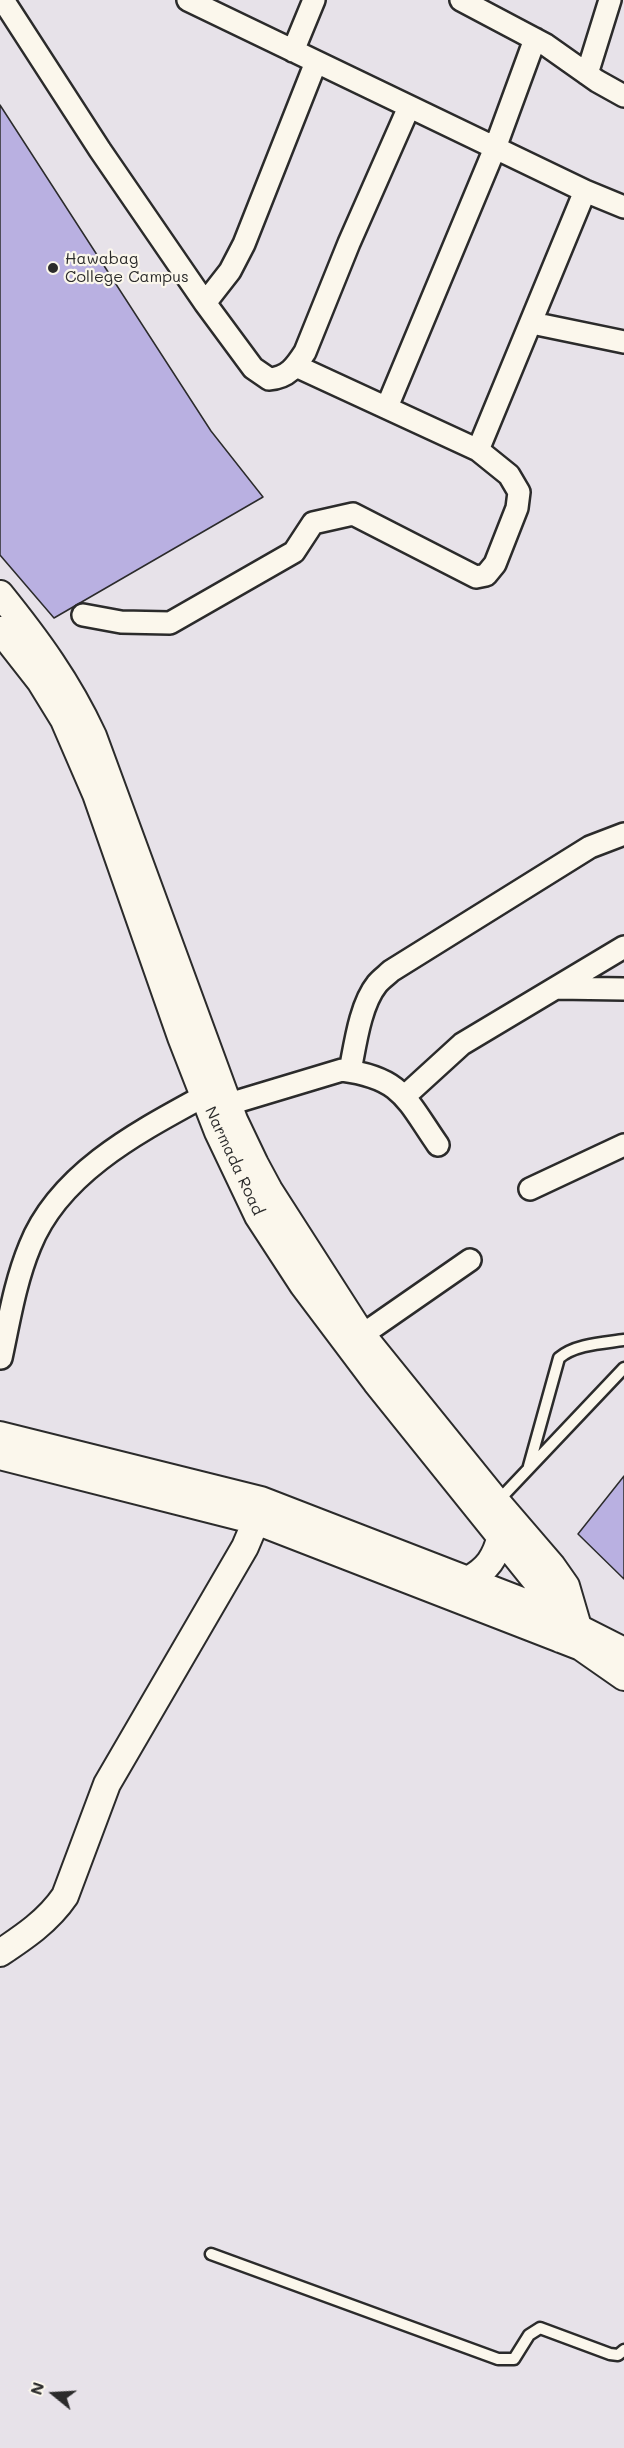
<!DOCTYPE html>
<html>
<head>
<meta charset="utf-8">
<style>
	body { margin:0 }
	#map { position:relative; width:624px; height:2448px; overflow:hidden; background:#e7e2e9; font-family:Mali,sans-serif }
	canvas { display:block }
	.north { position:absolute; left:24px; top:2364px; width:60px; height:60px; -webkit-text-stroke:4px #fbf7ec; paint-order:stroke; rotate:288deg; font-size:16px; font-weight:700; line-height:24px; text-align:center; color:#2b2b2b }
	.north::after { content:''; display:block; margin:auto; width:21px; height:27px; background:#2b2b2b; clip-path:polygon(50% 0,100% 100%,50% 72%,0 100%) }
</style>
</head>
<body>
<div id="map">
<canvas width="624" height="2448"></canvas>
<div class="north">N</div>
</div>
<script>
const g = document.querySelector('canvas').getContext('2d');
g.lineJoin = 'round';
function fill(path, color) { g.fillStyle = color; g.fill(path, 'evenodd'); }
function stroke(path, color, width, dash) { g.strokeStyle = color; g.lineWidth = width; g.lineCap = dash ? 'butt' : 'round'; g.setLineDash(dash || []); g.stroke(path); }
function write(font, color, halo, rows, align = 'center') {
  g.font = font + ' Mali,sans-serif'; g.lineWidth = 4.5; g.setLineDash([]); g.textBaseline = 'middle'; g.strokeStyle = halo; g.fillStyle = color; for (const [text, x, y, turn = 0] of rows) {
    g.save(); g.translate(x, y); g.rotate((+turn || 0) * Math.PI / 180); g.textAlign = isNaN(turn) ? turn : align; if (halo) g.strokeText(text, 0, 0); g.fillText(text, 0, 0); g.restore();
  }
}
const building = new Path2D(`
	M0,105L211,431L263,497L54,618L0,555Z
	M624,1476V1579L578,1534Z`);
fill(building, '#b9b0e1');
stroke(building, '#2b2b2b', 1.5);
const service = new Path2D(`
	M529,1466L559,1358C575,1344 604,1343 624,1340
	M497,1502L624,1368
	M211,2254L498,2359H514L529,2335L540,2328L610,2354L618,2355L624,2350`);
const minor = new Path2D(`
	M3,0L100,150L205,303L253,368L269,379C288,378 296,366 305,352L349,243L409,107
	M188,0L585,191L624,207
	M461,0L546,45L597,81L624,96
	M293,51L314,0
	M587,74L610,0
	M205,303L230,271L244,244L316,62
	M532,323L624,342
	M387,407L495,148L535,39
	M478,450L585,191
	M83,615L121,622L170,623L294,552L313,523L353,514L476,577L486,575L495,564L517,508L519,492L509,475L478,450L296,366
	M556,988L624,989
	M350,1071C355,1046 360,1005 377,984C381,979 387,975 391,971L590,847L624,834
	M405,1096L462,1044L624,947
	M229,1104L342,1070C402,1078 406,1099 438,1145
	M530,1189L624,1145
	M362,1335L470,1260
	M1,1358C9,1321 15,1282 30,1246C59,1173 138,1132 204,1096`);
const tertiary = new Path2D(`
	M0,594C37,640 68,682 93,736L234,1120L255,1164L269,1190L362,1335L497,1502L552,1566L566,1586L578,1627L581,1647
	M0,630L40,681L64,720L96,794L181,1037L218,1132L258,1216L303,1285L376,1382L540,1586L556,1617L560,1639
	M0,1435L261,1500L535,1606L624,1651
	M0,1456L256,1521L581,1647L624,1677
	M468,1580C488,1569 495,1558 501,1536
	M0,1953C24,1937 48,1921 65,1896L107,1784L245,1547L256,1521L260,1504`);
stroke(service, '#2b2b2b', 15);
stroke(minor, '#2b2b2b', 26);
stroke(tertiary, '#2b2b2b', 30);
stroke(service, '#fbf7ec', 10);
stroke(minor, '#fbf7ec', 21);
stroke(tertiary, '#fbf7ec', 26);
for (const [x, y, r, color] of [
	[53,268,6,"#2b2b2b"]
]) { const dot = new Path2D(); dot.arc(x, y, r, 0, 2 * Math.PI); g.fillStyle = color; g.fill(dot); stroke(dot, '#fbf7ec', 2); }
write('16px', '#2b2b2b', '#fbf7ec', [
	["Hawabag",65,259],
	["College Campus",65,277]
], 'left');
write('16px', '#2b2b2b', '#fbf7ec', [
	["Narmada Road",234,1161,65]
]);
</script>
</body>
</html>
